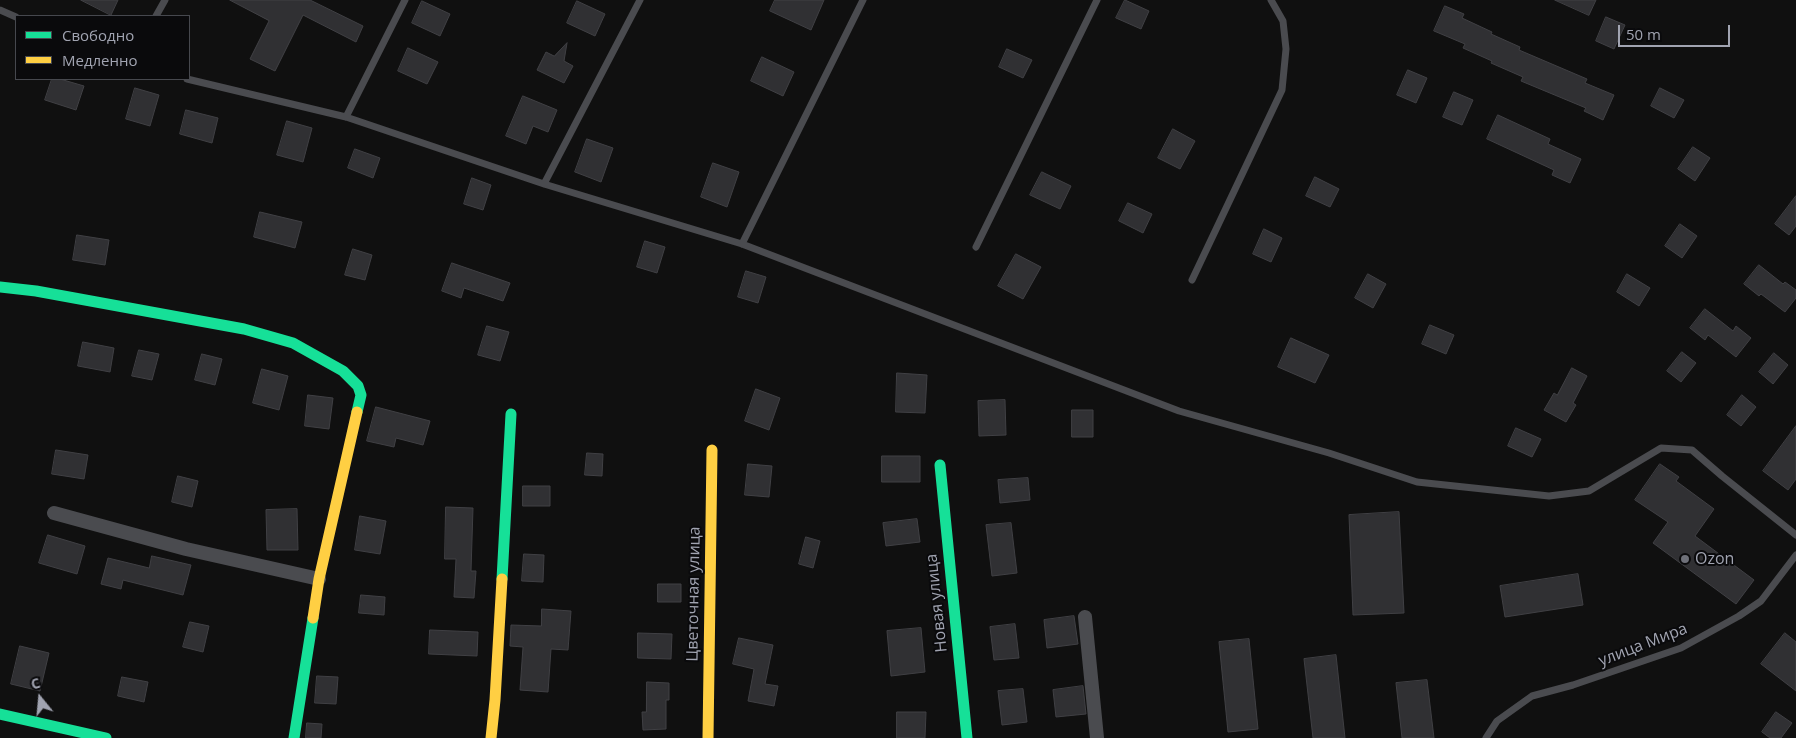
<!DOCTYPE html>
<html>
<head>
<meta charset="utf-8">
<style>
	body { margin:0 }
	#map { position:relative; width:1796px; height:738px; overflow:hidden; background:#101010; font-family:"Open Sans",sans-serif }
	canvas { display:block }
	.legend { position:absolute; left:15px; top:15px; width:175px; height:65px; box-sizing:border-box; background:#0a0a0c; border:1px solid #46484e; margin:0; padding:6px 9px; list-style:none; font-size:15px; color:#a1a4b1 }
	.legend li { display:flex; align-items:center; gap:10px; height:25px }
	.legend b { width:25px; border:1px solid #46484e }
	.north { position:absolute; left:15px; top:673px; width:50px; height:50px; -webkit-text-stroke:4px #0a0a0c; paint-order:stroke; rotate:343deg; font-size:14px; font-weight:700; line-height:20px; text-align:center; color:#a1a4b1 }
	.north::after { content:''; display:block; margin:auto; width:18px; height:22px; background:#a1a4b1; clip-path:polygon(50% 0,100% 100%,50% 72%,0 100%) }
	.scale { position:absolute; left:1618px; top:25px; width:112px; height:22px; box-sizing:border-box; border:2px solid #a1a4b1; border-top:0; padding-left:6px; font-size:15px; line-height:18px; white-space:nowrap; color:#a1a4b1; -webkit-text-stroke:4px #0a0a0c; paint-order:stroke }
</style>
</head>
<body>
<div id="map">
<canvas width="1796" height="738"></canvas>
<ul class="legend">
<li><b style="height:6px;background:#16e098"></b>Свободно</li>
<li><b style="height:6px;background:#ffcf43"></b>Медленно</li>
</ul>
<div class="north">С</div>
<div class="scale">50 m</div>
</div>
<script>
const g = document.querySelector('canvas').getContext('2d');
g.lineJoin = 'round';
function fill(path, color) { g.fillStyle = color; g.fill(path, 'evenodd'); }
function stroke(path, color, width, dash) { g.strokeStyle = color; g.lineWidth = width; g.lineCap = dash ? 'butt' : 'round'; g.setLineDash(dash || []); g.stroke(path); }
function write(font, color, halo, rows, align = 'center') {
  g.font = font + ' "Open Sans",sans-serif'; g.lineWidth = 4; g.setLineDash([]); g.textBaseline = 'middle'; g.strokeStyle = halo; g.fillStyle = color; for (const [text, x, y, turn = 0] of rows) {
    g.save(); g.translate(x, y); g.rotate((+turn || 0) * Math.PI / 180); g.textAlign = isNaN(turn) ? turn : align; if (halo) g.strokeText(text, 0, 0); g.fillText(text, 0, 0); g.restore();
  }
}
const building = new Path2D(`
	M81,0H118L111,15Z
	M230,0H310L363,26L356,42L303,15L275,71L250,59L269,21Z
	M775,0H824L811,30L770,11Z
	M1125,0L1149,11L1141,29L1116,18Z
	M1555,0H1596L1589,15Z
	M422,1L450,14L440,36L412,23Z
	M577,1L605,14L595,36L567,23Z
	M1445,6L1464,14L1462,18L1492,32L1491,34L1520,47L1519,50L1587,79L1585,83L1614,95L1603,120L1584,111L1586,108L1521,81L1523,77L1491,63L1492,61L1463,48L1465,44L1434,31Z
	M1606,17L1625,25L1614,49L1596,41Z
	M567,43L564,61L573,66L564,83L537,70L546,52L554,56Z
	M408,48L438,62L427,84L398,71Z
	M1007,49L1032,60L1023,78L999,67Z
	M762,57L794,72L783,96L751,81Z
	M1408,70L1427,78L1416,103L1397,95Z
	M52,79H60L84,86L76,110L45,100Z
	M135,88L159,95L150,126L126,119Z
	M1660,88L1684,100L1674,118L1651,106Z
	M1454,92L1473,100L1462,125L1443,117Z
	M523,96L557,110L548,132L533,126L526,144L506,136Z
	M186,110L218,118L212,143L180,134Z
	M1498,115L1550,139L1548,144L1581,159L1570,183L1552,175L1554,170L1487,139Z
	M287,121L312,128L303,162L277,155Z
	M1173,129L1195,141L1180,169L1158,158Z
	M587,139L613,148L601,182L575,172Z
	M1693,147L1710,158L1695,181L1678,169Z
	M355,149L380,158L373,178L348,168Z
	M713,163L739,172L727,207L701,197Z
	M1042,172L1071,186L1060,209L1030,195Z
	M1315,177L1339,189L1330,207L1306,196Z
	M472,178L491,185L483,210L464,204Z
	M1796,196V226L1789,235L1775,224Z
	M1128,203L1152,214L1143,233L1119,221Z
	M260,212L302,222L295,248L254,237Z
	M1680,224L1697,236L1682,258L1665,246Z
	M1264,229L1282,238L1271,262L1253,254Z
	M77,235L109,240L105,265L73,260Z
	M645,241L665,247L657,273L637,267Z
	M353,249L372,255L365,280L345,275Z
	M1016,254L1041,267L1023,299L998,286Z
	M452,263L510,283L503,301L464,288L461,298L442,291Z
	M1759,265L1783,284L1785,282L1796,290V298L1785,312L1761,294L1759,296L1744,284Z
	M746,271L766,277L758,303L738,297Z
	M1368,274L1386,284L1373,308L1355,298Z
	M1627,274L1650,288L1639,306L1617,292Z
	M1705,309L1733,331L1736,326L1751,338L1736,357L1708,335L1705,340L1690,328Z
	M1430,325L1454,335L1446,354L1422,344Z
	M487,326L509,332L500,361L478,355Z
	M1291,338L1329,355L1315,383L1278,367Z
	M83,342L114,348L110,372L78,366Z
	M139,350L159,354L152,380L132,376Z
	M1682,352L1696,363L1681,382L1667,371Z
	M1774,353L1788,365L1773,384L1759,372Z
	M202,354L222,359L215,385L195,380Z
	M1572,368L1587,376L1573,403L1576,405L1566,422L1544,410L1554,393L1557,395Z
	M262,369L288,376L279,410L253,403Z
	M897,373L927,375L925,413L896,412Z
	M756,389L780,398L769,430L745,421Z
	M308,395L333,398L329,429L305,426Z
	M1742,395L1756,407L1741,426L1727,415Z
	M1005,400L1006,435L979,436L978,401Z
	M376,407L430,421L423,445L396,438L394,447L367,441Z
	M1072,410H1093V437H1072Z
	M1796,426V479L1788,490L1763,471Z
	M1516,428L1541,439L1532,457L1508,446Z
	M56,450L88,455L84,479L52,474Z
	M587,453L603,454L602,476L585,475Z
	M882,456H920V482H882Z
	M748,464L772,466L769,497L745,495Z
	M1660,464L1679,477L1676,481L1714,509L1695,536L1754,580L1736,604L1653,543L1668,522L1635,500Z
	M178,476L198,481L192,507L172,502Z
	M1028,478L1030,500L1000,503L998,480Z
	M523,486H550V506H523Z
	M446,507L473,508L471,571H476L474,598L454,597L456,559H445Z
	M297,509L298,550H267L266,510Z
	M1399,512L1404,613L1353,615L1349,515Z
	M360,516L386,521L380,554L355,550Z
	M917,519L920,542L886,546L883,523Z
	M1011,523L1017,573L992,576L986,525Z
	M48,535L85,546L77,574L39,563Z
	M806,537L820,541L813,568L799,564Z
	M524,554L544,555L543,582L522,581Z
	M152,556L191,565L183,595L123,580L121,589L101,584L108,558L149,568Z
	M1578,574L1583,605L1505,617L1500,586Z
	M658,584H681V602H658Z
	M361,595L385,597L384,615L359,613Z
	M542,609L571,611L568,650L551,649L548,692L520,690L523,647L510,646L511,625L541,626Z
	M1074,616L1078,644L1047,648L1044,620Z
	M190,622L209,626L203,652L183,647Z
	M1015,624L1019,658L994,660L990,627Z
	M921,628L925,672L891,676L887,631Z
	M430,630L478,632L477,656L429,654Z
	M638,633L672,634L671,659L638,658Z
	M1785,633L1796,642V691L1761,664Z
	M739,638L773,645L765,684L778,686L774,706L748,701L754,669L733,664Z
	M1249,639L1258,729L1228,732L1219,642Z
	M20,646L49,653L40,691L11,684Z
	M1336,655L1345,738H1313L1304,659Z
	M317,676L338,677L336,704L315,703Z
	M122,677L148,682L144,702L118,696Z
	M1427,680L1434,738H1402L1396,683Z
	M647,682L669,683V700H666V729L643,730L642,712H646Z
	M1083,686L1086,714L1056,717L1053,690Z
	M1023,689L1027,722L1002,725L998,691Z
	M897,712H926L925,738H897Z
	M1776,712L1792,723L1781,738H1770L1762,732Z
	M307,723L322,724L321,738H306Z`);
fill(building, '#303033');
stroke(building, '#404044', 1);
stroke(new Path2D(`
	M0,10L16,17
	M156,16L165,0
	M187,79L346,117L544,184L742,244L1179,411L1329,453L1417,482L1549,496L1589,491L1661,448L1692,450L1722,476L1796,535
	M346,117L405,0
	M544,184L640,0
	M742,244L863,0
	M976,247L1097,0
	M1192,280L1282,90L1286,49L1283,21L1271,0
	M1486,738L1497,721L1532,696L1573,685L1681,648L1739,616L1761,601L1796,555`), '#4a4b4f', 7);
stroke(new Path2D(`
	M54,513L186,549L319,579
	M1085,617L1097,738`), '#4a4b4f', 14);
stroke(new Path2D(`
	M0,287L36,291L244,329L293,343L343,371L358,386L361,395L357,412
	M940,465L967,738
	M502,579L511,414
	M0,714L106,738
	M294,738L313,618`), '#16e098', 11);
stroke(new Path2D(`
	M313,618L319,579L357,412
	M491,738L495,700L502,579
	M708,738L712,450`), '#ffcf43', 11);
for (const [x, y, r, color] of [
	[1685,559,5,"#6e7079"]
]) { const dot = new Path2D(); dot.arc(x, y, r, 0, 2 * Math.PI); g.fillStyle = color; g.fill(dot); stroke(dot, '#0a0a0c', 2); }
write('16px', '#a1a4b1', '#0a0a0c', [
	["Ozon",1695,559]
], 'left');
write('16px', '#a1a4b1', '#0a0a0c', [
	["Цветочная улица",694,594,-89],
	["Новая улица",937,603,-96],
	["улица Мира",1643,645,-21]
]);
</script>
</body>
</html>
